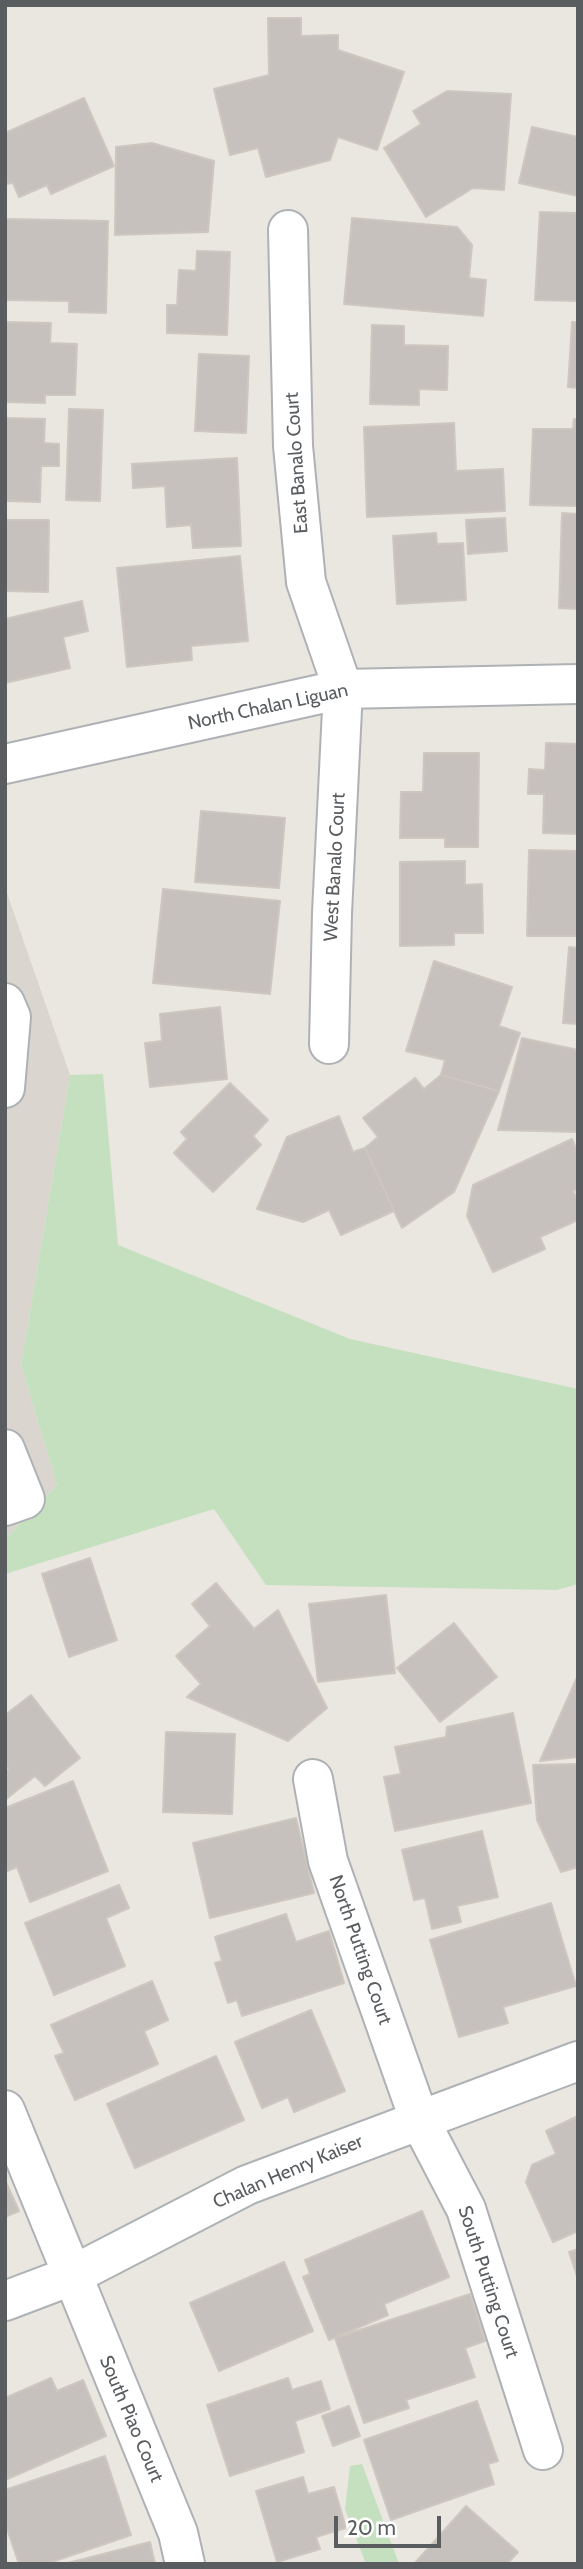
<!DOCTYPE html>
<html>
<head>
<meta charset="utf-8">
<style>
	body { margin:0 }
	#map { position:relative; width:583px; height:2569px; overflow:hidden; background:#eae6e0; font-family:Cabin,sans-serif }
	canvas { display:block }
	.frame { position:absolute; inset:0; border:7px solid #595d60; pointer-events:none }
	.scale { position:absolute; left:334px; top:2516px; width:107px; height:32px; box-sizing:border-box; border:4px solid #595d60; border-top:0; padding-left:9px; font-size:21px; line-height:24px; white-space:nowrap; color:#595d60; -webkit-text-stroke:5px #fff; paint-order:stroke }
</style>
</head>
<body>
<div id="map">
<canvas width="583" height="2569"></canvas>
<div class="frame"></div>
<div class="scale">20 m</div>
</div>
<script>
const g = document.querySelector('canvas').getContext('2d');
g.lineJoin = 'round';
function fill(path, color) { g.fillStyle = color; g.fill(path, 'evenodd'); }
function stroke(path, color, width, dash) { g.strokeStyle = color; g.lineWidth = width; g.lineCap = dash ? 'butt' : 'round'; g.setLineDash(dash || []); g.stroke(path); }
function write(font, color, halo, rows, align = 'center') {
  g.font = font + ' Cabin,sans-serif'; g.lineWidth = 5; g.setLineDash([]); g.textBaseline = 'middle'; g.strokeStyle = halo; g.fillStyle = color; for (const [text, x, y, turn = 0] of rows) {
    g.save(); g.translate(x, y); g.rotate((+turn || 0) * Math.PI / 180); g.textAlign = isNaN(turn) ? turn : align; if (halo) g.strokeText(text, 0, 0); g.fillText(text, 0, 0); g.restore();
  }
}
fill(new Path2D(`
	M6,890L70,1075L21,1365L57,1485L5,1539Z`), '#dad6cf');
fill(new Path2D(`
	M103,1074L118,1245L350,1339L578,1389V1584L557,1590L266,1585L214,1509L5,1574V1539L57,1485L21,1365L70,1075Z
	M362,2464L398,2561L399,2564H366L345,2509L350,2466Z`), '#c5e0bf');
const building = new Path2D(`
	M268,18H301V36L338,35V50L404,72L377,150L338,137L330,160L266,177L258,148L230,155L214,89L269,75Z
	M447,91L511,94L504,190L473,188L426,217L384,148L421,124L413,111Z
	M84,98L114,166L51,194L47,185L19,197L13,183L5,184V133Z
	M532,127L578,137V196L519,183Z
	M152,143L214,161L208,232L115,235L116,147Z
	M540,212L578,213V301L535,300Z
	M352,218L457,227L472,245L469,278L486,280L483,316L344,304Z
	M5,219L108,221L106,313L69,312V301L5,300Z
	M197,251L230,252L227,335L167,333V305H177L179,270L196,271Z
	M5,322L51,323L50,343L77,344L75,395H45V403L5,402Z
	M572,322H578V388L568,387Z
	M372,325L404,326V345L448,346L447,390L419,389V405L370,404Z
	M199,354L249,356L246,433L195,431Z
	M69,409L103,410L100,501L66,500Z
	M5,418L45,419L44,443L59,444V466H41L40,502L5,501Z
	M574,419H578V506L530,505L533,429H573Z
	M454,423L456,471L503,469L505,511L367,517L364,427Z
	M237,458L241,546L193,548L191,525L167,527L165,486L133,488L132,464Z
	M562,513L578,514V609L559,608Z
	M505,518L507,551L468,554L466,520Z
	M5,520H49L48,592L5,591Z
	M436,533L437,544L463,543L466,600L397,604L393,536Z
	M240,556L248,641L191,646L192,660L127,667L117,568Z
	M82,601L88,631L63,637L70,668L5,683V619Z
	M546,743L578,744V834L543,833L544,794H528L529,769L545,770Z
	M424,753H479L478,847H445V838H400L401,792H423Z
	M201,811L285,818L279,888L195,882Z
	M529,850L578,851V936H527Z
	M465,861V885L482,884L483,933H454V945L400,946V862Z
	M163,889L280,901L270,994L153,983Z
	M569,947L578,948V1024L563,1023Z
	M434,961L512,987L499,1026L520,1033L499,1091L441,1075L445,1060L406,1051Z
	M220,1007L227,1079L150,1087L145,1043L162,1041L160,1014Z
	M522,1038L578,1050V1132L498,1130Z
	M441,1075L499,1091L454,1192L402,1228L365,1148L378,1137L363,1118L415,1078L424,1089Z
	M230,1083L268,1120L253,1136L261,1145L213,1192L174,1153L187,1139L181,1132Z
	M339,1116L353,1152L365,1148L394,1211L341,1235L329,1210L303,1222L257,1209L287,1137Z
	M572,1139L578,1153V1189L573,1191L578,1201V1220L540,1237L545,1249L493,1272L467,1216L473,1185Z
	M90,1558L117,1640L69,1657L42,1574Z
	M216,1583L254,1629L278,1610L327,1708L288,1741L187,1697L201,1684L176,1656L210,1626L192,1604Z
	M386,1595L395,1673L318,1682L309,1604Z
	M454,1623L497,1677L440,1722L397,1668Z
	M578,1675V1757L540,1761Z
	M31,1695L80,1758L45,1786L35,1776L5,1800V1772L9,1769L5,1764V1715Z
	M513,1713L531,1803L395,1831L384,1777L401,1774L395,1747L446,1737L447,1727Z
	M166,1732L235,1734L232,1814L163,1812Z
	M578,1764V1867L561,1872L537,1820L533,1765Z
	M73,1781L108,1871L30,1902L17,1867L5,1872V1808Z
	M296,1818L314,1893L210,1918L193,1843Z
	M482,1831L498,1897L457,1906L461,1922L432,1929L425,1898L414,1900L402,1850Z
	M119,1885L129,1908L106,1918L125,1966L54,1995L25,1923Z
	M551,1903L576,1986L503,2007L508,2023L459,2037L430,1940Z
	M286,1914L296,1942L329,1931L344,1983L242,2016L237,2000L228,2003L215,1963L222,1961L215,1937Z
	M152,1981L168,2020L144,2031L158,2064L75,2100L55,2056L64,2053L51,2025Z
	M311,2010L345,2091L294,2112L288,2097L262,2108L235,2042Z
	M216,2056L244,2120L135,2168L107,2104Z
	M578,2116V2231L553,2242L526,2182L532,2165L556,2154L546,2131Z
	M5,2180L19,2211L5,2217Z
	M422,2211L449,2277L384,2304L388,2315L329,2340L303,2277L310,2274L305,2260Z
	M578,2249V2279L569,2252Z
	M284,2262L313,2331L219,2371L190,2303Z
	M470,2294L485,2341L465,2348L475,2377L406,2400L409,2408L364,2423L335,2338Z
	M51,2378L57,2391L83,2380L106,2436L5,2480V2398Z
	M288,2378L292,2390L321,2381L330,2409L295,2421L304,2452L230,2476L207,2405Z
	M477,2401L498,2461L488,2464L494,2484L391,2520L364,2440Z
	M349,2406L360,2436L333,2446L322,2416Z
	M105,2456L131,2535L46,2564H19L5,2523V2490Z
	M303,2477L308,2494L334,2487L346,2528L316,2537L320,2549L277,2562L256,2491Z
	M466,2506L518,2552L507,2564H414Z
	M150,2542L155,2564H64Z`);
fill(building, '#c6c1bd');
stroke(building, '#cec7bf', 2);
const minor = new Path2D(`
	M288,230L293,446L306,582L343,689L332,913L329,1044
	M5,764L343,689L578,684
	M5,1003L11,1017L5,1088
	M5,1449L25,1499L5,1506
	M313,1779L328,1861L419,2119L466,2209L543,2450
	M5,2110L178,2533L185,2564
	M5,2301L71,2276L247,2185L578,2061`);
stroke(minor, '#aeb2b5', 42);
stroke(minor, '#fff', 38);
write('19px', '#595d60', '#fff', [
	["East Banalo Court",297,463,-94],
	["North Chalan Liguan",268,707,-12],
	["West Banalo Court",335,867,-87],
	["North Putting Court",360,1950,71],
	["Chalan Henry Kaiser",288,2172,-23],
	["South Putting Court",488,2282,72],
	["South Piao Court",131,2419,67]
]);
</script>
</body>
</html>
